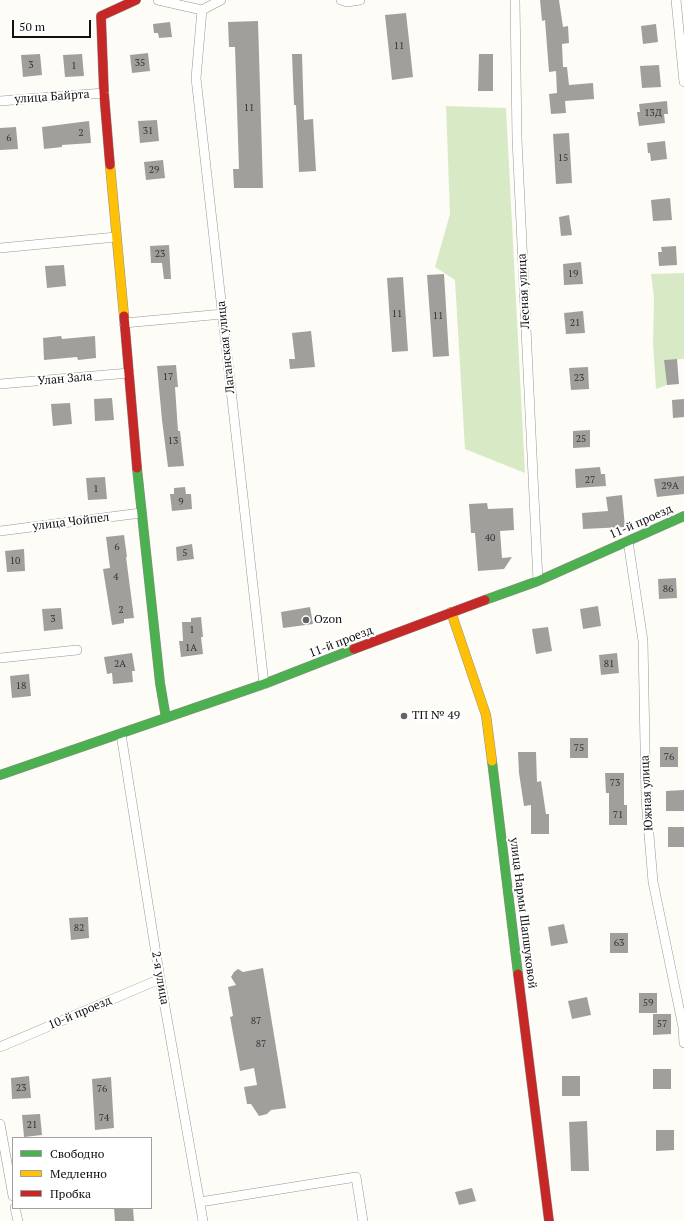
<!DOCTYPE html>
<html>
<head>
<meta charset="utf-8">
<style>
	body { margin:0 }
	#map { position:relative; width:684px; height:1221px; overflow:hidden; background:#fdfcf7; font-family:"PT Serif",serif }
	canvas { display:block }
	.legend { position:absolute; left:12px; top:1137px; width:140px; height:72px; box-sizing:border-box; background:#fff; border:1px solid #a0a0a0; margin:0; padding:5px 7px; list-style:none; font-size:12px; color:#111 }
	.legend li { display:flex; align-items:center; gap:8px; height:20px }
	.legend b { width:20px; border:1px solid #a0a0a0 }
	.scale { position:absolute; left:12px; top:20px; width:79px; height:18px; box-sizing:border-box; border:2px solid #111; border-top:0; padding-left:5px; font-size:12px; line-height:14px; white-space:nowrap; color:#111; -webkit-text-stroke:3px #fff; paint-order:stroke }
</style>
</head>
<body>
<div id="map">
<canvas width="684" height="1221"></canvas>
<ul class="legend">
<li><b style="height:5px;background:#4caf50"></b>Свободно</li>
<li><b style="height:5px;background:#ffc107"></b>Медленно</li>
<li><b style="height:5px;background:#c62828"></b>Пробка</li>
</ul>
<div class="scale">50 m</div>
</div>
<script>
const g = document.querySelector('canvas').getContext('2d');
g.lineJoin = 'round';
function fill(path, color) { g.fillStyle = color; g.fill(path, 'evenodd'); }
function stroke(path, color, width, dash) { g.strokeStyle = color; g.lineWidth = width; g.lineCap = dash ? 'butt' : 'round'; g.setLineDash(dash || []); g.stroke(path); }
function write(font, color, halo, rows, align = 'center') {
  g.font = font + ' "PT Serif",serif'; g.lineWidth = 4; g.setLineDash([]); g.textBaseline = 'middle'; g.strokeStyle = halo; g.fillStyle = color; for (const [text, x, y, turn = 0] of rows) {
    g.save(); g.translate(x, y); g.rotate((+turn || 0) * Math.PI / 180); g.textAlign = isNaN(turn) ? turn : align; if (halo) g.strokeText(text, 0, 0); g.fillText(text, 0, 0); g.restore();
  }
}
fill(new Path2D(`
	M446,106L506,108L525,473L465,449L455,280L435,267L450,214Z
	M684,273V359L664,360L667,385L656,389L653,344L654,298L651,274Z`), '#d8eac5');
fill(new Path2D(`
	M540,0H559L563,27L568,26L569,43L562,44L563,67H567L569,85L593,83L594,99L565,101L566,113L551,114L549,94L557,93L556,71L549,72L545,20L542,21Z
	M406,13L413,77L392,80L385,15Z
	M258,21L263,188H234L233,169H239L235,47H229L228,22Z
	M170,22L172,37L159,38L158,33H154L153,24Z
	M656,24L658,42L643,44L641,26Z
	M148,53L150,71L132,73L130,55Z
	M40,54L42,75L23,77L21,55Z
	M82,54L84,76L65,77L63,55Z
	M292,54H302L304,120L313,119L316,171L299,172L296,105H294Z
	M479,54H493V91H478Z
	M659,65L661,87L642,88L640,66Z
	M667,101L668,114H664L665,123L639,126L637,112H640L639,104Z
	M157,120L159,141L140,143L138,121Z
	M89,121L91,143L62,145V147L44,149L42,127Z
	M16,127L18,149L0,150V128Z
	M569,133L572,183L556,184L553,134Z
	M665,141L667,159L651,161L650,153H648L647,143Z
	M163,160L165,178L146,180L144,162Z
	M670,198L672,220L653,221L651,200Z
	M569,215L572,235L561,236L559,217Z
	M169,245L171,279H164L162,263H151L150,246Z
	M676,246L677,265L659,266L658,252H662L661,247Z
	M581,262L583,284L564,285L563,264Z
	M64,265L66,286L47,288L45,266Z
	M444,274L449,356L433,357L427,275Z
	M403,277L408,351L392,352L387,278Z
	M583,311L585,333L566,334L564,313Z
	M311,331L315,367L290,369L289,359H295L292,333Z
	M61,336L62,339L95,336L96,358L78,360L77,357L44,360L43,338Z
	M677,359L679,384L667,385L664,360Z
	M176,365L178,387H175L178,431H180L184,466L168,467L162,420L157,366Z
	M588,367L589,389L571,390L569,368Z
	M112,398L114,420L95,421L94,399Z
	M684,399V417L673,418L672,400Z
	M70,403L72,424L53,426L51,404Z
	M590,430V447L573,448V431Z
	M600,467L601,474H605L606,486L576,488L575,469Z
	M684,476V494L657,497L654,479Z
	M105,477L107,499L88,500L86,478Z
	M185,487L186,494H191L192,509L172,511L170,494H174V488Z
	M622,495L625,527L583,529L582,513L608,511L606,497Z
	M487,503L488,509L513,508L514,530L500,531L502,558L512,557L504,569L478,571L475,533H471L469,504Z
	M124,535L127,557H126L134,618L124,619V623L112,625L103,569L110,568L106,537Z
	M192,544L194,559L177,561L176,547Z
	M24,549L25,571L7,572L5,551Z
	M676,578L677,598L659,599L658,579Z
	M598,606L601,626L583,629L580,609Z
	M310,607L313,624L283,628L281,612Z
	M61,608L63,629L44,631L42,609Z
	M201,617L203,637H201L203,654L181,657L179,641H183L182,622H191V618Z
	M548,627L552,651L536,654L532,629Z
	M132,653L135,671H132L133,682L113,684L112,673L107,674L104,657Z
	M617,653L619,673L601,675L599,655Z
	M29,674L31,696L12,698L10,676Z
	M570,738H588V758H570Z
	M660,747H678V767H660Z
	M518,752H536L537,782L541,781L546,814H549V834H531V805L524,806L519,773Z
	M605,773H624V805H627V825H609V793H606Z
	M684,790V811H666V791Z
	M668,827H684V847H668Z
	M88,917L89,938L71,940L69,918Z
	M564,924L568,943L551,946L548,927Z
	M610,933H628V953H610Z
	M263,968L286,1108L271,1110L267,1114L259,1116L251,1104H247L244,1087L257,1085L254,1068L240,1071L230,1017L233,1016L228,987L236,985L231,977L234,972L238,969L243,972Z
	M639,993H657V1013H639Z
	M587,997L591,1015L572,1019L568,1001Z
	M653,1014H671V1034L653,1035Z
	M653,1069H671V1089H653Z
	M29,1076L31,1098L12,1099L11,1078Z
	M562,1076H580V1096H562Z
	M111,1077L114,1128L95,1130L92,1079Z
	M40,1114L42,1135L24,1137L22,1115Z
	M587,1121L589,1171H571L569,1122Z
	M656,1130H674V1150L656,1151Z
	M472,1188L476,1201L459,1205L455,1192Z
	M114,1208H133L134,1221H115Z`), '#a19f9c');
const street = new Path2D(`
	M158,0L202,10L221,0
	M341,0L347,2L360,0
	M515,0L517,139L538,581
	M676,0L684,82
	M202,10L196,78L264,684
	M0,101L104,93
	M0,248L116,237
	M124,323L223,314
	M0,384L129,373
	M0,531L141,513
	M628,541L643,641L646,799L653,882L683,1027L684,1043
	M0,658L77,650
	M121,734L160,979L203,1221
	M0,1047L160,979
	M0,1124L13,1196
	M200,1202L356,1177L363,1221
	M15,1208L18,1221`);
const fast = new Path2D(`
	M137,468L160,683L166,718
	M485,600L538,581L684,516
	M492,761L518,974
	M0,775L264,684L354,649`);
const slow = new Path2D(`
	M110,165L124,316
	M451,612L486,715L492,761`);
const jam = new Path2D(`
	M110,165L104,93L101,16L136,0
	M124,316L137,468
	M354,649L485,600
	M518,974L549,1221`);
stroke(street, '#979795', 10);
stroke(fast, '#8e8d8b', 10);
stroke(slow, '#8e8d8b', 10);
stroke(jam, '#8e8d8b', 10);
stroke(street, '#fffffe', 9);
stroke(fast, '#4caf50', 9);
stroke(slow, '#ffc107', 9);
stroke(jam, '#c62828', 9);
for (const [x, y, r, color] of [
	[306,620,4,"#646362"],
	[404,716,4,"#646362"]
]) { const dot = new Path2D(); dot.arc(x, y, r, 0, 2 * Math.PI); g.fillStyle = color; g.fill(dot); stroke(dot, '#fff', 1.5); }
write('10px', '#353434', null, [
	["11",399,46],
	["35",140,63],
	["3",31,65],
	["1",74,66],
	["11",249,108],
	["13Д",653,113],
	["31",148,131],
	["2",81,133],
	["6",9,138],
	["15",563,158],
	["29",154,170],
	["23",160,254],
	["19",573,274],
	["11",397,314],
	["11",438,316],
	["21",575,323],
	["17",168,377],
	["23",579,378],
	["25",581,439],
	["13",173,441],
	["27",590,480],
	["29А",670,486],
	["1",96,489],
	["9",181,502],
	["40",490,538],
	["6",117,547],
	["5",185,553],
	["10",15,561],
	["4",116,577],
	["86",668,589],
	["2",121,610],
	["3",53,619],
	["1",192,630],
	["1А",191,648],
	["2А",120,664],
	["81",609,664],
	["18",21,686],
	["75",579,748],
	["76",669,757],
	["73",615,783],
	["71",618,815],
	["82",79,928],
	["63",619,943],
	["59",648,1003],
	["87",256,1021],
	["57",662,1024],
	["87",261,1044],
	["23",21,1088],
	["76",102,1089],
	["74",104,1118],
	["21",32,1125]
]);
write('12px', '#111', '#fff', [
	["улица Байрта",52,97,-4],
	["Лесная улица",524,291,-93],
	["Лаганская улица",226,347,-96],
	["Улан Зала",65,379,-5],
	["улица Чойпел",71,522,-7],
	["11-й проезд",641,522,-24],
	["11-й проезд",341,642,-21],
	["Южная улица",647,793,-93],
	["улица Нармы Шапшуковой",523,913,83],
	["2-я улица",160,978,80],
	["10-й проезд",80,1013,-23]
]);
write('12px', '#111', '#fff', [
	["Ozon",314,620],
	["ТП № 49",412,716]
], 'left');
</script>
</body>
</html>
